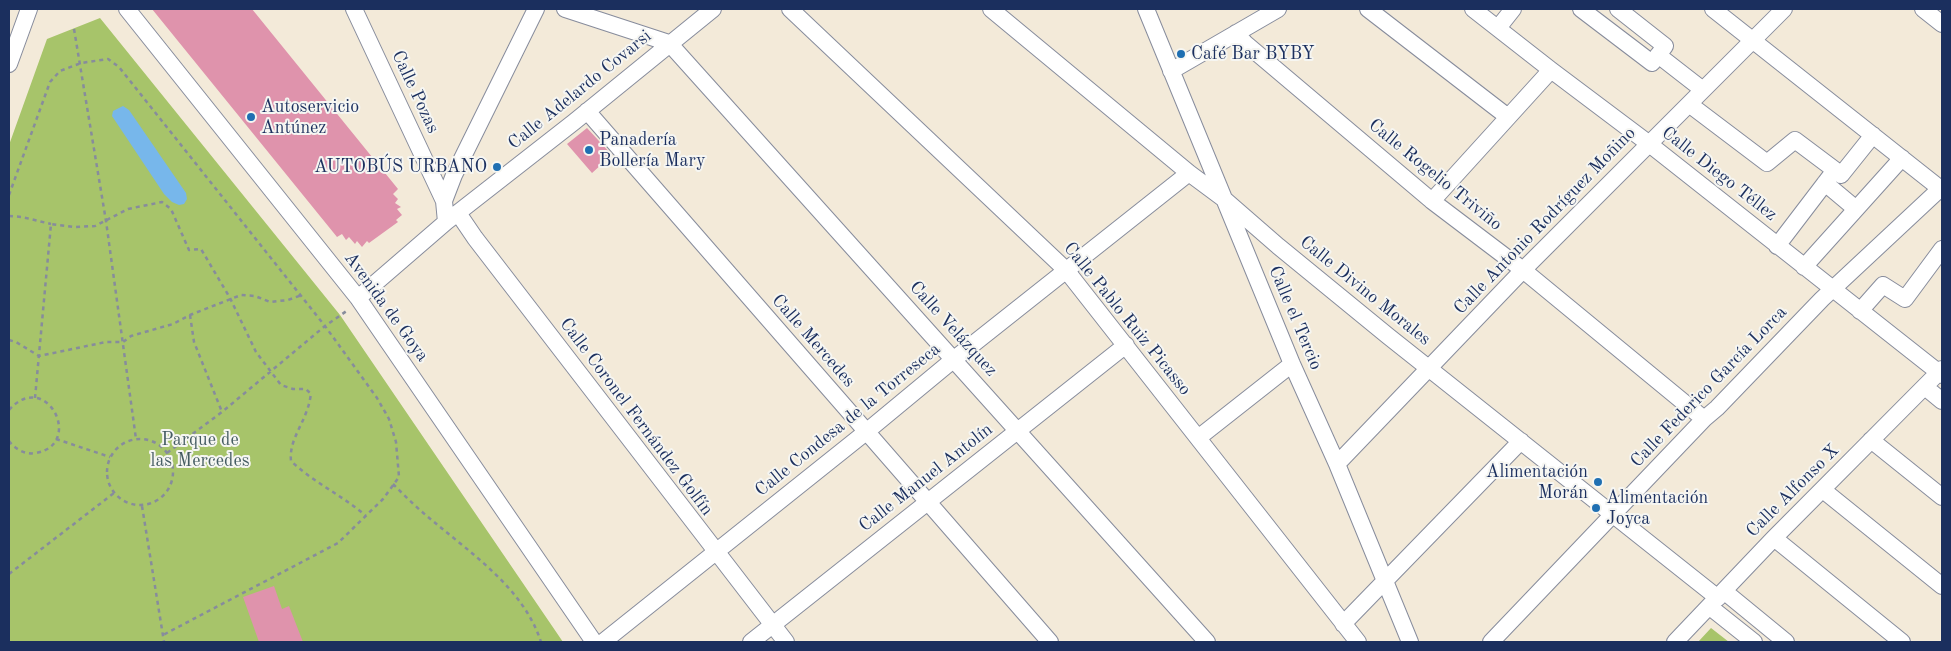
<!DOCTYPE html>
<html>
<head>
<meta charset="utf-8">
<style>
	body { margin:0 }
	#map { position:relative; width:1951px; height:651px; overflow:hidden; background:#f3ead9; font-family:"Old Standard TT",serif }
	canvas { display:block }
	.frame { position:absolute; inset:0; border:10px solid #1b2f5e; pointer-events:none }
</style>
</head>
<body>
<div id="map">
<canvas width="1951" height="651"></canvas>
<div class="frame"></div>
</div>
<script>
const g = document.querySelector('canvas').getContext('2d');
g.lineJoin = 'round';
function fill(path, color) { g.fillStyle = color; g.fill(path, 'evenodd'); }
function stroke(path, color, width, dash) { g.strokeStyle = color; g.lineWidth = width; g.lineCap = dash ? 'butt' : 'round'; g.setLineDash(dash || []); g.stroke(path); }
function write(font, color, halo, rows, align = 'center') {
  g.font = font + ' "Old Standard TT",serif'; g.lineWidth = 4; g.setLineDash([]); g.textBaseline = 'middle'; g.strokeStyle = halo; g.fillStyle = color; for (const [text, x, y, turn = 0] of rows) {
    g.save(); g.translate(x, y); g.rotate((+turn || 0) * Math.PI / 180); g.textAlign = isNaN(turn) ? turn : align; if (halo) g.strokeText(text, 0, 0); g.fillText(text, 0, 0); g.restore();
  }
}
fill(new Path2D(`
	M100,18L340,315L563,642H9V145L47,39Z
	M1711,628L1729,642H1698Z`), '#a7c46a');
fill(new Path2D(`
	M123,106L129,110L186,193L187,199L184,204L179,205L172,202L164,194L112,116L113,111Z`), '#77b7eb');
fill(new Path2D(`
	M152,9H252L398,189L393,194L398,199L395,203L401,207L397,209L402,215L396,220L398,222L369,243L367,241L362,247L357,241L355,244L349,237L346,240L342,234L337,237Z
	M587,128L612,155L592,173L567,144Z
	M274,586L282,609L289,606L303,642H259L243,597Z`), '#df93ac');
const minor = new Path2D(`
	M127,9L358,298L594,642
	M354,9L444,201L446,222
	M565,9L669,43L1207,642
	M790,9L1066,270L1358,642
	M991,9L1189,173L1224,199L1278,246L1388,336L1718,598
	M1146,9L1292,364L1337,464L1410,642
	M1368,9L1508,117
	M1473,9L1551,70L1648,143L1942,375
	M1581,9L1652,63L1665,46L1618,9
	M1713,9L1942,190
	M1923,9L1942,24
	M1498,28L1513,9
	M1236,33L1245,43L1432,201L1523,270L1704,419
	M1658,55L1703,90
	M9,64L29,9
	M1171,71L1278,9
	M1689,104L1767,163L1795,140L1835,170
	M587,111L1050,642
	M1825,183L1856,209
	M444,201L454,175L536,9
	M1432,201L1551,70
	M458,213L475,238L786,642
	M1777,246L1835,170L1841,175L1873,135
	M1804,267L1902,158
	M358,298L446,222L574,122L713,9
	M1860,311L1883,285L1905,299L1942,249
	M1925,387L1942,401
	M1198,438L1292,364
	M1871,440L1942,497
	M1337,464L1523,270L1784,9
	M1823,490L1942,586
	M1774,538L1902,642
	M1725,592L1786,642
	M1710,607L1754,642
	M1343,624L1521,441
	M603,642L866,432L953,360L1189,173
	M751,642L1126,345
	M1491,642L1704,419L1717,408L1822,299L1942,187
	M1675,642L1774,538L1942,369`);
stroke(minor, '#878c9c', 18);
stroke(new Path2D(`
	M74,29L106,221L136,439
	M9,195L50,82L60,71L81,63L108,59L119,67L325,326L377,398L389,419L396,442L399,477L383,499L338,543L163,635
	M9,216L22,217L51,224
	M190,315L194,342L222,412
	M9,340L16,342L39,356L106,342H123L131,336L173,324L190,315L241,295L255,296L270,302L288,300L302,295
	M35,398L51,224L75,227L95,226L128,209L162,202L171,209L189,250L201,249L230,298L256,352L281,385L293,389H306L311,394C310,400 309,405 307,410C301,428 289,442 291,461C314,483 342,495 366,516
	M9,410C46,368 85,444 36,453C25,455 15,449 9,441
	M56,439L110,457
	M107 472a33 33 0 1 1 66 0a33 33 0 1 1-66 0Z
	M167,453L222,412L325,326L348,310
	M393,484C406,497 419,510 433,521C473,555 524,589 541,642
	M142,506L164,642
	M9,574L114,493`), '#878c9c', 2.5, [4, 4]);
stroke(minor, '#fff', 16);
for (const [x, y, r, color] of [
	[1181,54,5,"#1f6fb2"],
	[251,117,5,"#1f6fb2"],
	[589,150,5,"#1f6fb2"],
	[497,167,5,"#1f6fb2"],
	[1598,482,5,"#1f6fb2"],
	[1596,508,5,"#1f6fb2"]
]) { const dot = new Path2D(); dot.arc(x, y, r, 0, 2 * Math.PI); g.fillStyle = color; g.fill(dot); stroke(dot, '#f6f6f2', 2); }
write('18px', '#1b2f5e', '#f6f6f2', [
	["Café Bar BYBY",1191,54],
	["Autoservicio",261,107],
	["Antúnez",261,128],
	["Panadería",599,140],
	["Bollería Mary",599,161],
	["AUTOBÚS URBANO",487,167,"right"],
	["Alimentación",1588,472,"right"],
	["Morán",1588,493,"right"],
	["Alimentación",1606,498],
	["Joyca",1606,519]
], 'left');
write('18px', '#1b2f5e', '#f6f6f2', [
	["Calle Adelardo Covarsi",580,90,-39],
	["Calle Pozas",415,92,65],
	["Calle Diego Téllez",1719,174,38],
	["Calle Rogelio Triviño",1435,175,39],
	["Calle Antonio Rodríguez Moñino",1545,221,-46],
	["Calle Divino Morales",1365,291,39],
	["Avenida de Goya",386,307,54],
	["Calle el Tercio",1295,318,67],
	["Calle Pablo Ruiz Picasso",1127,319,51],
	["Calle Velázquez",953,329,48],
	["Calle Mercedes",813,341,49],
	["Calle Federico García Lorca",1709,387,-46],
	["Calle Coronel Fernández Golfín",636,417,53],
	["Calle Condesa de la Torreseca",848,420,-39],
	["Calle Manuel Antolín",926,478,-38],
	["Calle Alfonso X",1793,491,-45]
]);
write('18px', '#455c62', '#f6f6f2', [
	["Parque de",200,440],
	["las Mercedes",200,461]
]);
</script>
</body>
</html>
